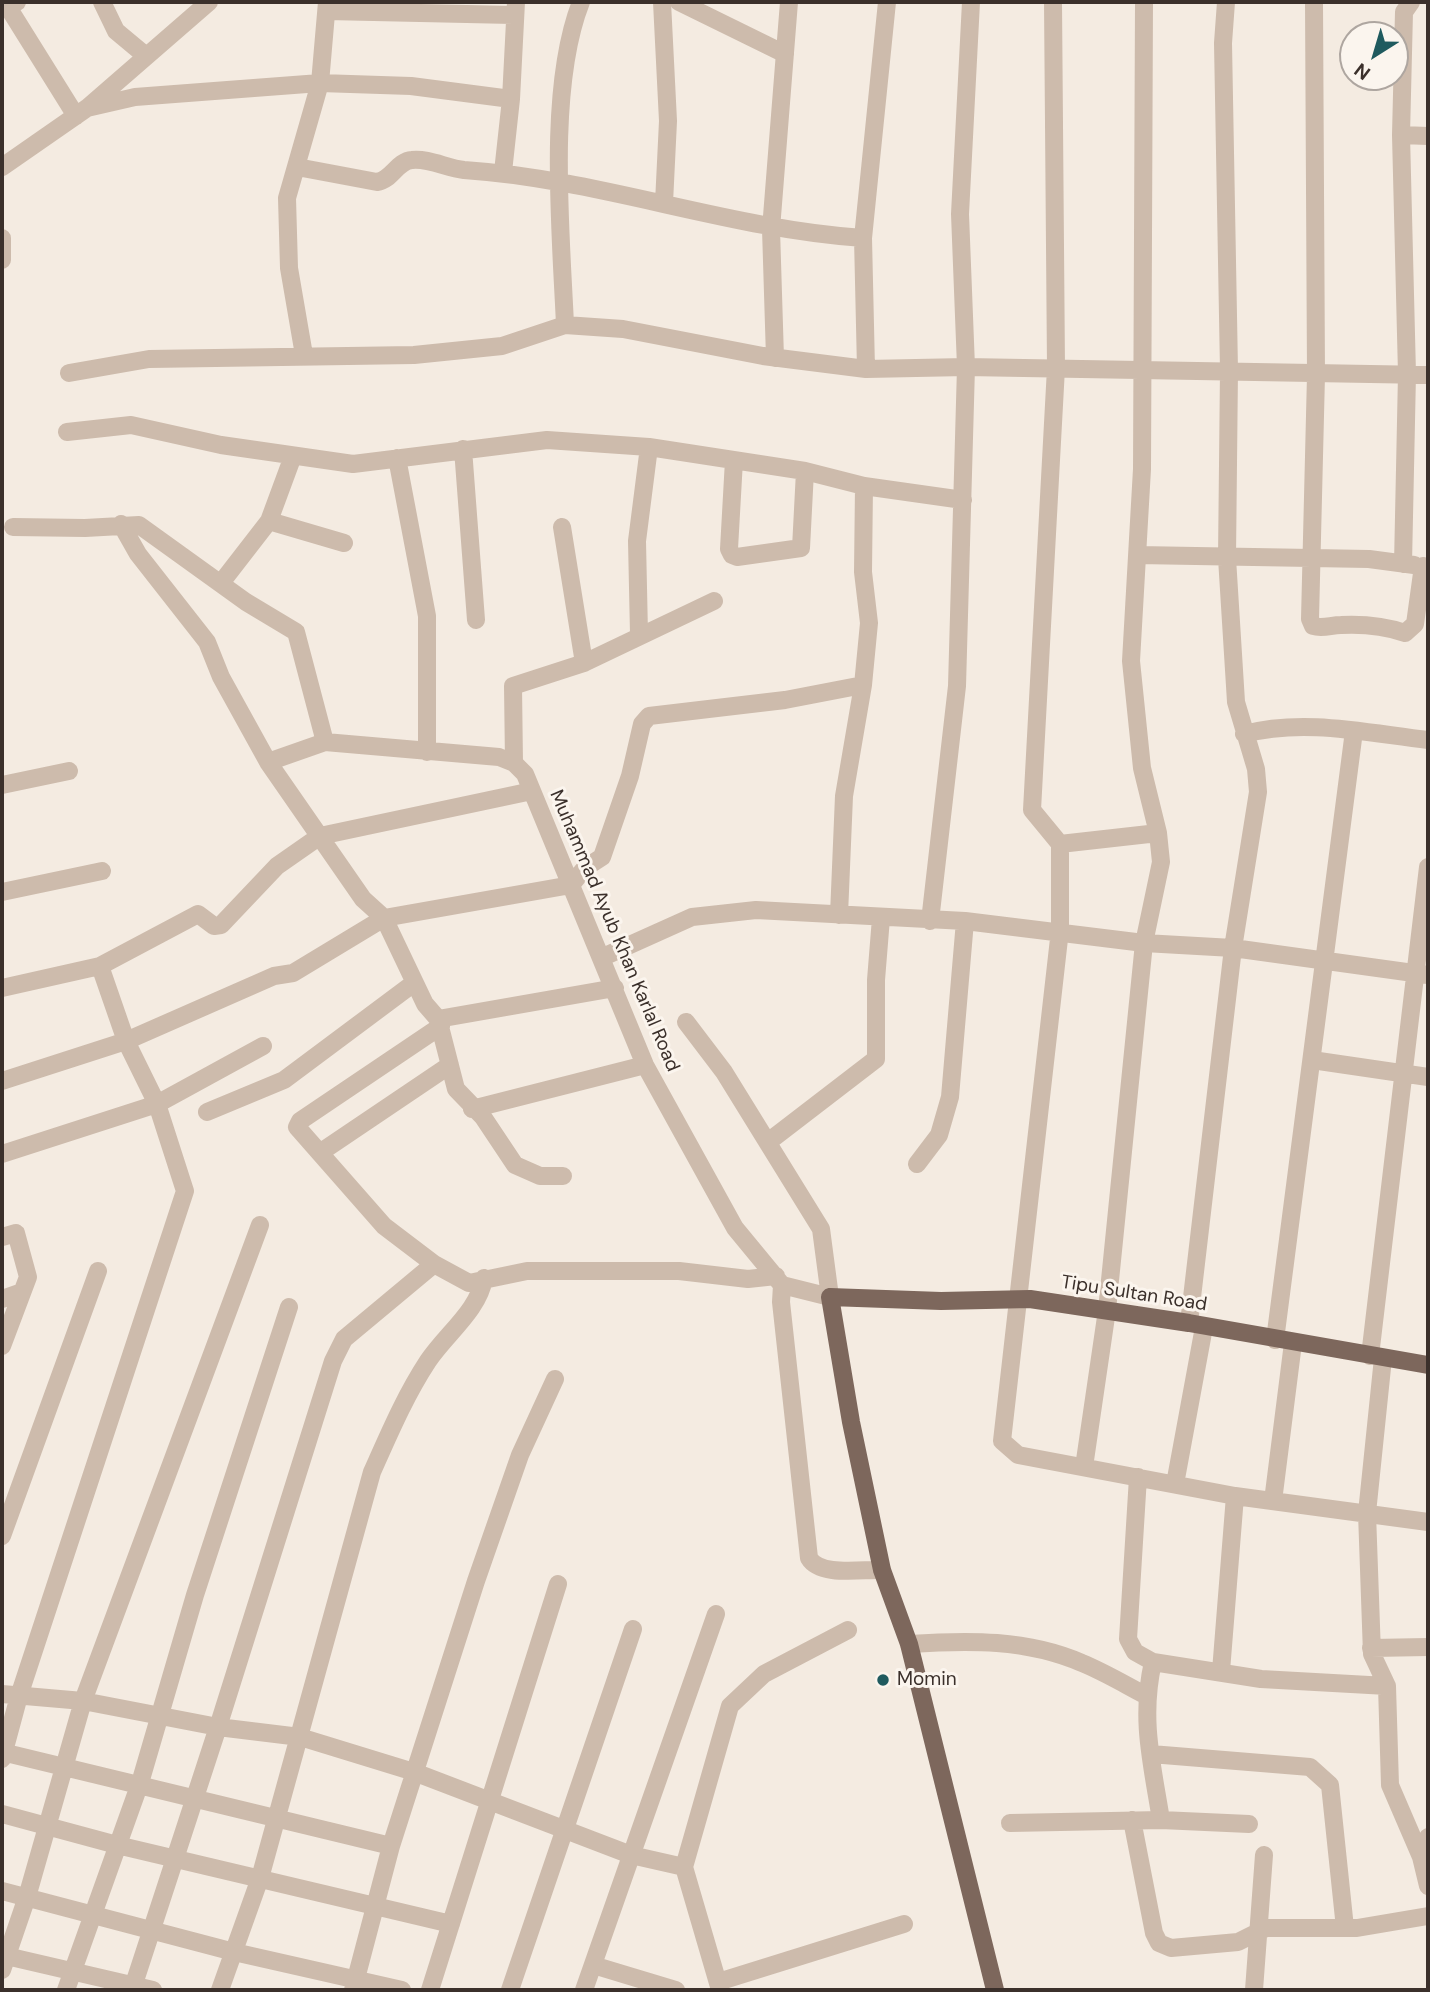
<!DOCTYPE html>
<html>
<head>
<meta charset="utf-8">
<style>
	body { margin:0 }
	#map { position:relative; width:1430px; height:1992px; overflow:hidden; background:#f4ebe1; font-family:"DM Sans",sans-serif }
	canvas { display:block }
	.frame { position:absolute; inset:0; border:4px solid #3b302b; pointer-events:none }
	.north { position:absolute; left:1339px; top:21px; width:70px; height:70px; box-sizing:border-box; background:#fbf5ee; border:2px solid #aea6a0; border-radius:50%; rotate:217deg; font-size:19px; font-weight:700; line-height:28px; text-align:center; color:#3b302b }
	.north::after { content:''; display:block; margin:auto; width:24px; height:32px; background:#1f5a5e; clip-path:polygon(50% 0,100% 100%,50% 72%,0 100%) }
</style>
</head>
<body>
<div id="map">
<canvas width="1430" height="1992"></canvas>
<div class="frame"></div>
<div class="north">N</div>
</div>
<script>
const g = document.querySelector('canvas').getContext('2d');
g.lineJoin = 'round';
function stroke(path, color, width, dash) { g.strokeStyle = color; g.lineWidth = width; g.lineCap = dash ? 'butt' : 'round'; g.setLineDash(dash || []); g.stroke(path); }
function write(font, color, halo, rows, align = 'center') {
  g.font = font + ' "DM Sans",sans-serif'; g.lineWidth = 6; g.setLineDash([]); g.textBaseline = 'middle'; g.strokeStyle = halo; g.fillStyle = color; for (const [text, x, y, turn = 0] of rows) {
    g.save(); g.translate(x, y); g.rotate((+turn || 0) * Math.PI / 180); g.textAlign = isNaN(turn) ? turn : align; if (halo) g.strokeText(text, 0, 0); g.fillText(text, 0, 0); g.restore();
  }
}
stroke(new Path2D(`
	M17,2L8,7L76,116
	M102,2L116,31L146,56
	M662,2L668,121L664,203
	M679,2L785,54
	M1053,2L1056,368L1032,810L1060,844
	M1314,2L1316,375L1310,619L1313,626C1323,629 1331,625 1341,625C1362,624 1385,626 1405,633L1415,624L1423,566
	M327,11L513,15
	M87,108L135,97L320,83L411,86L511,99L516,2
	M1401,135L1428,136
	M2,167L87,108L209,2
	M297,167L377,182C392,180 397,161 412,160C428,158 447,168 464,170C600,179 728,229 863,238
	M503,172L511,99
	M2,238V260
	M565,325C561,232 547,88 581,2
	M304,355L289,268L287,198L320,83L327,2
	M775,358L771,229L789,2
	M866,369L863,238L887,2
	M69,373L149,359L414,355L502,346L565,325L623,329L763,356L866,369L966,367L1428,375
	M67,432L131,425L221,445L353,464L547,440L649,447L805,471L864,486L963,500
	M463,449L476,620
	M397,458L427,616V752
	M734,460L729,549L732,555L737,557L801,548L805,471
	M269,521L344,543
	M121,524L138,554L207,642L221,677L268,762L363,899L384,918L425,1004L438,1019L456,1089L483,1117L515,1165L540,1176H563
	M13,527L85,528L139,525L246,602L296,632L325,742
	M562,527L584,663
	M1138,555L1369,559L1414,565
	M1403,564L1407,374L1401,135L1404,12L1411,2
	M221,583L269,521L293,456
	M639,634L637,541L649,447
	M1244,734C1304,718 1367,733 1428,740
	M268,762L325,742L499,757L514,763L525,774L645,1065L735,1228L782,1285L830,1297L821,1229L724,1072L686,1022
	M514,763L513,686L584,663L714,601
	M2,785L69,771
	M1158,833L1060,844V930L1002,1441L1018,1455L1235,1496L1428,1522
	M2,892L102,871
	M839,915L844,796L863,685L869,623L863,572L864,486
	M930,921L957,686L966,367L960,214L971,2
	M603,957L692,917L756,910L965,921L1144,943L1233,948L1428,975
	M2,988L100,966L198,914L214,926L221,925L277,866L320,836L532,791
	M438,1019L615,988
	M441,1026L300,1121L297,1127L384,1226L434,1264L469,1283L527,1271H679L748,1279L776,1276
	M1312,1060L1428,1077
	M2,1081L126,1041L274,976L293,973L384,918L571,885L585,868L602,857L630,776L642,724L649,716L785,700L863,685
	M472,1109L645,1065
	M207,1112L284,1080L414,983
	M768,1142L876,1059V980L881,918
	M321,1152L450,1065
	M2,1154L157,1104L263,1046
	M917,1164L939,1135L950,1097L965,921
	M2,1237L16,1233L28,1277L2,1346
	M782,1285L781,1302L809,1558C820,1577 863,1569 882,1570
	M2,1299L22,1292
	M1189,1323L1233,948L1258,792L1256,769L1236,702L1227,558L1229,370L1223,43L1226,2
	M1275,1340L1354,731
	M1370,1356L1428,867
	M1383,1358L1367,1513L1372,1654L1387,1686L1390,1785L1421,1857L1428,1886
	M1084,1467L1107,1310L1144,943L1161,862L1158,833L1142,768L1131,661L1142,469L1144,2
	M1138,1477L1128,1639L1135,1652L1153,1662L1261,1679L1387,1686
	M1175,1484L1204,1327
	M1273,1501L1293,1343
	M2,1536L98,1271
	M909,1644C968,1640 1027,1639 1082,1663C1104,1672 1124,1684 1145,1695
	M1371,1648L1428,1647
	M1153,1662C1140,1719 1152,1763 1161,1820
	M1221,1671L1235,1496
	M2,1694L83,1701L218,1727L300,1737L414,1772L631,1855L684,1867L720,1990
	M2,1752L391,1846
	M1151,1754L1310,1767L1330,1785L1345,1928
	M2,1759L19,1696L185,1191L157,1104L126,1041L100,966
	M2,1814L117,1845L451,1924
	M1132,1820L1154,1933L1159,1943L1171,1948L1238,1942L1266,1928H1357L1428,1916
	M1010,1823L1161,1820L1249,1824
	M1421,1857L1428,1837
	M684,1867L730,1706L764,1674L848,1630
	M2,1891L234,1952L402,1990
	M2,1955L153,1990
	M593,1965L676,1990
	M2,1970L27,1897L83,1701L260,1225
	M718,1982L904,1924
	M66,1990L140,1783L195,1595L289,1307
	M132,1990L218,1727L333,1361L344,1339L434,1264
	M220,1990L260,1878L372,1472C389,1434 405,1396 428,1361C446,1334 479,1310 484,1278
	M353,1990L391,1846L476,1581L520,1455L555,1379
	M430,1990L558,1584
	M510,1990L633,1629
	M584,1990L716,1614
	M1254,1990L1264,1855`), '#cdbbac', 18);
stroke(new Path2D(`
	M995,1990L909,1644L882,1570L851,1422L830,1297L941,1301L1030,1299L1189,1323L1428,1365`), '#7d675c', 18);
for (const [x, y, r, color] of [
	[883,1680,7,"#1f5a5e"]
]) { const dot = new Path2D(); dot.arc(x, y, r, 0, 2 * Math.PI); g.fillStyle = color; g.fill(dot); stroke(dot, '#fbf5ee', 2.5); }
write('19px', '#3b302b', '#fbf5ee', [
	["Muhammad Ayub Khan Karlal Road",614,931,67],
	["Tipu Sultan Road",1134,1294,9]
]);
write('19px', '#3b302b', '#fbf5ee', [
	["Momin",897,1680]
], 'left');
</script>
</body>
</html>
